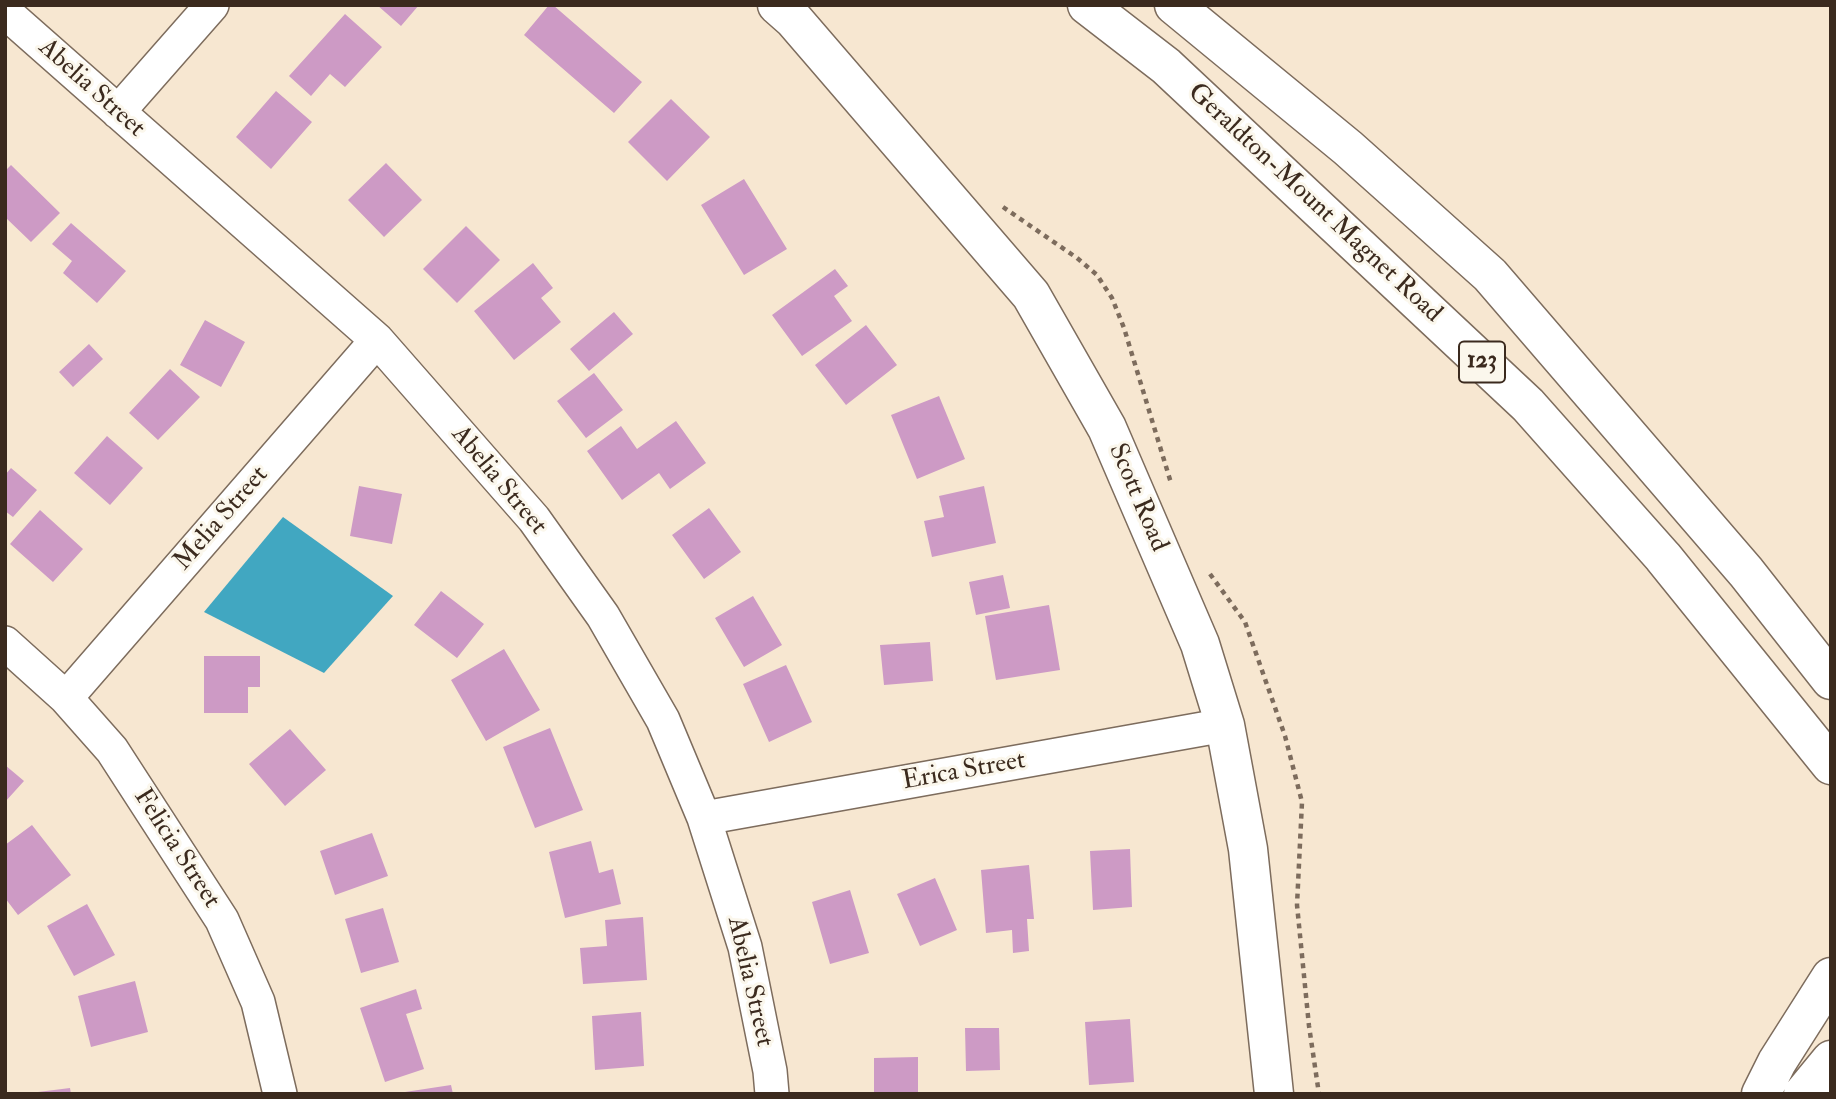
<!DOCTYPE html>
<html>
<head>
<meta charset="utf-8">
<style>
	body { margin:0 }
	#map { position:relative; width:1836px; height:1099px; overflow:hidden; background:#f7e7d1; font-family:"IM FELL Double Pica",serif }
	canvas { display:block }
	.frame { position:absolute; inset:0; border:7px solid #3b2a1e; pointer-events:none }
</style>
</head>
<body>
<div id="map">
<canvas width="1836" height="1099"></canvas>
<div class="frame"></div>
</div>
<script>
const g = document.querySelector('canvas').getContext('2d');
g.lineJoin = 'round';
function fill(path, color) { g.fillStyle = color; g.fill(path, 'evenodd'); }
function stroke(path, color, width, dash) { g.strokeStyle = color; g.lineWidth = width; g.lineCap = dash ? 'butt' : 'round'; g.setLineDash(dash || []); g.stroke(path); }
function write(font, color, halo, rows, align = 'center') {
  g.font = font + ' "IM FELL Double Pica",serif'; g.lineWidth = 6; g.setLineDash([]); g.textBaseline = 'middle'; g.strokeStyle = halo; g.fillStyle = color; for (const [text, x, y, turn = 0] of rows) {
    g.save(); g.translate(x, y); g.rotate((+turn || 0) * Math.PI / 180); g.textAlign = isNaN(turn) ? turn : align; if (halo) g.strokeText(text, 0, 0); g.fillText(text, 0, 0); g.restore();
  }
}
fill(new Path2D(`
	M283,517L393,596L324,673L204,612Z`), '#41a7c1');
fill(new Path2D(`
	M377,5H419L401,26Z
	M549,5H553L642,82L614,113L524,35Z
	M345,14L382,47L345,87L330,74L311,96L289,76Z
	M276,91L312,122L271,169L236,137Z
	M671,99L710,137L667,181L628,142Z
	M386,163L422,200L384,237L348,200Z
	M11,165L60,213L31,242L5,217V171Z
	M744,179L787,249L744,275L701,205Z
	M71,223L126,271L97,303L63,273L72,261L52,244Z
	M466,226L500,260L457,303L423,269Z
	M533,263L553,288L541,298L561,322L514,360L474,311Z
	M835,269L848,286L834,296L852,321L802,356L772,315Z
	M614,312L633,334L589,371L570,349Z
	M205,320L245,342L221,387L180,365Z
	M866,325L897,365L846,405L815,365Z
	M89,344L103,359L73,387L59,372Z
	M170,369L200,397L158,440L129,413Z
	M594,373L623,410L586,438L557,401Z
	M939,396L965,459L917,479L891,415Z
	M676,421L706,463L670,489L659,473L622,500L587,451L621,426L637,449Z
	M107,436L143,468L110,505L74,473Z
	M11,468L37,490L13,517L5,511V475Z
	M359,486L402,494L392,544L350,536Z
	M984,486L996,543L932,557L924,521L944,517L939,496Z
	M709,508L741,552L704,579L672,535Z
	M40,510L83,549L53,582L10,544Z
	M1003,575L1010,608L976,615L969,582Z
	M441,591L484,624L457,658L414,625Z
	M753,596L782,645L744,667L715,618Z
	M1049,605L1060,670L996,680L985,616Z
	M930,642L933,681L884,685L880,645Z
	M504,649L540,710L486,741L451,680Z
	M204,656H260V687H248V713H204Z
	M786,665L812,722L769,742L743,684Z
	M550,728L583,810L535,828L503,747Z
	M290,729L326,770L285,806L249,764Z
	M5,765L24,781L5,802Z
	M32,825L71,875L18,915L5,898V845Z
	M372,833L388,876L335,895L320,851Z
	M591,841L599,873L613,869L621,904L565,918L549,852Z
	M1130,849L1132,907L1093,910L1090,851Z
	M1029,865L1034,919H1027L1029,951L1013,953L1012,930L986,933L981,870Z
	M935,878L957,930L920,946L897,894Z
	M850,890L869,953L830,964L812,902Z
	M87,904L115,955L74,976L47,926Z
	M383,908L399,962L361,973L345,919Z
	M643,917L647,980L583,984L580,948L607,946L605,920Z
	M135,981L148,1032L91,1047L78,996Z
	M416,989L422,1009L406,1014L424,1069L385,1082L360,1008Z
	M641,1012L644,1066L595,1070L592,1016Z
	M1130,1019L1134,1082L1089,1085L1085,1022Z
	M965,1028H999L1000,1070L966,1071Z
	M918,1057V1094H874V1058Z
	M451,1085L453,1094H405V1092Z
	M70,1088L71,1094H38V1092Z`), '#cd9ac5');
const street = new Path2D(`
	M5,12L377,340L534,519L603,616L663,720L704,818L745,947L770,1071L772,1094
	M118,112L212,5
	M5,643L66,698L112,750L222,920L258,1002L280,1094
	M66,698L377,340
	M704,818L1225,725`);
const secondary = new Path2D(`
	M777,5L794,20L1031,295L1107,428L1200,644L1225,725L1248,849L1274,1094`);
const highway = new Path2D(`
	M1087,5L1166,66L1528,405L1663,557L1831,765
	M1174,5L1348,148L1490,275L1746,572L1831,680
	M1761,1094L1777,1062L1831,977
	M1803,1094L1831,1060`);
stroke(street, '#7d6c5d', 36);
stroke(secondary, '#7d6c5d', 41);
stroke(highway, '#7d6c5d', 41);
stroke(new Path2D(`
	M1003,207L1077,258L1097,275L1112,298L1124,328L1171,483
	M1210,574L1245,622L1285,736L1302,802L1297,905L1309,1026L1319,1094`), '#7d6c5d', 4.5, [5, 5]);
stroke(street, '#fff', 33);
stroke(secondary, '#fff', 38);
stroke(highway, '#fff', 38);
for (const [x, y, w] of [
	[1482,362,46]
]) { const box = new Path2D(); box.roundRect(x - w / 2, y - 20.5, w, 41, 5); g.fillStyle = '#fbf7ec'; g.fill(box); stroke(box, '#3b2a1e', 2); }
write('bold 24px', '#3b2a1e', null, [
	["123",1482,362]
]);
write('26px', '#3b2a1e', '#fbf7ec', [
	["Abelia Street",91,89,42],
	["Geraldton-Mount Magnet Road",1314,204,43],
	["Abelia Street",498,481,50],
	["Scott Road",1137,498,67],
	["Melia Street",222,519,-49],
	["Erica Street",964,772,-10],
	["Felicia Street",176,849,57],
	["Abelia Street",749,982,77]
]);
</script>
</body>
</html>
